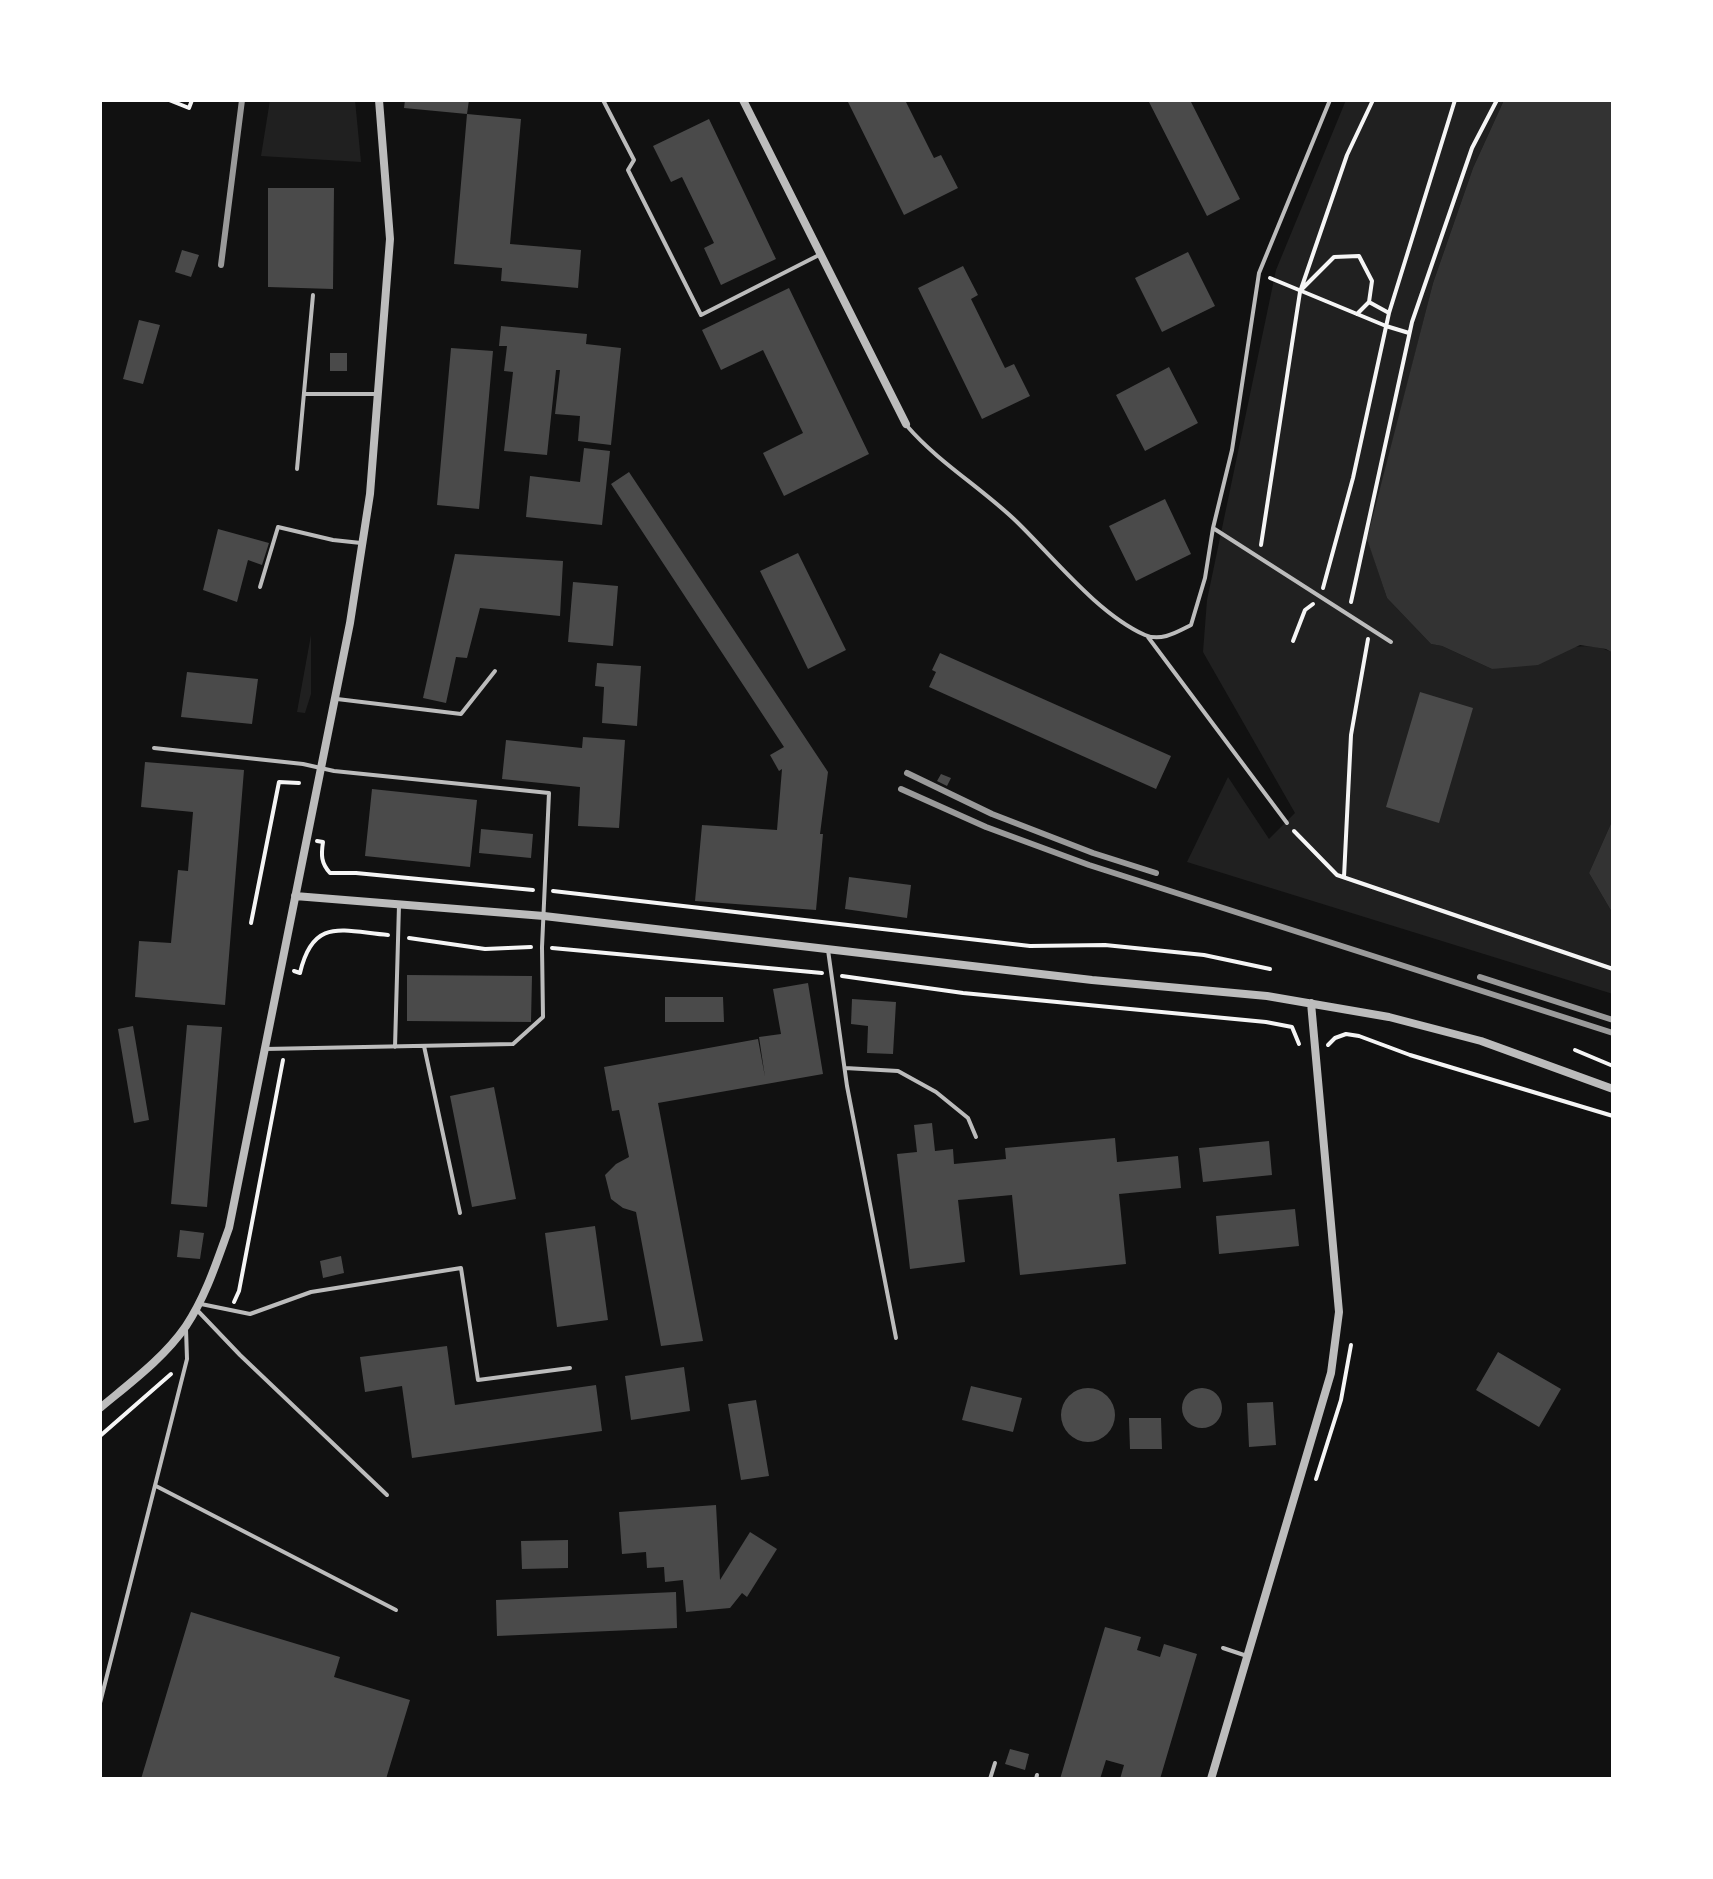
<!DOCTYPE html>
<html>
<head>
<meta charset="utf-8">
<style>
	body { margin:0 }
	#map { position:relative; width:1713px; height:1879px; overflow:hidden; background:#111; font-family:"Open Sans",sans-serif }
	canvas { display:block }
	.frame { position:absolute; inset:0; border:102px solid #fff; pointer-events:none }
</style>
</head>
<body>
<div id="map">
<canvas width="1713" height="1879"></canvas>
<div class="frame"></div>
</div>
<script>
const g = document.querySelector('canvas').getContext('2d');
g.lineJoin = 'round';
function fill(path, color) { g.fillStyle = color; g.fill(path, 'evenodd'); }
function stroke(path, color, width, dash) { g.strokeStyle = color; g.lineWidth = width; g.lineCap = dash ? 'butt' : 'round'; g.setLineDash(dash || []); g.stroke(path); }
fill(new Path2D(`
	M270,100H355L361,162L261,156Z
	M1346,100H1504L1473,168L1433,283L1368,540L1387,598L1431,644L1442,646L1492,669C1525,660 1581,634 1613,653V819L1589,873L1613,914V994L1187,862L1228,777L1269,839L1295,813L1203,652L1207,600L1276,270Z
	M311,635V694L305,713L297,712Z`), '#202020');
fill(new Path2D(`
	M1504,100H1613V653L1606,649L1580,645L1538,665L1492,669L1442,646L1431,644L1387,598L1367,539L1433,283L1473,168Z
	M1613,819V914L1589,873Z`), '#333');
fill(new Path2D(`
	M405,100H469L467,114L521,119L510,244L581,250L578,288L501,281L502,268L454,264L467,114L404,108Z
	M847,100H905L934,158L941,155L958,188L904,215Z
	M1148,100H1190L1240,199L1207,216Z
	M709,119L776,259L721,285L704,248L714,243L682,177L671,182L653,146Z
	M268,188H334L333,289L268,287Z
	M182,250L199,255L191,277L175,272Z
	M1188,252L1215,306L1162,332L1135,278Z
	M963,266L978,295L971,299L1005,368L1014,364L1030,396L982,419L918,288Z
	M789,288L869,454L784,496L763,453L803,433L763,350L721,370L702,330Z
	M139,320L160,325L143,384L123,379Z
	M501,326L587,334L586,344L621,348L611,445L578,441L580,416L555,414L560,370H556L547,455L504,451L513,372L504,371L507,346H499Z
	M451,348L493,351L479,509L437,505Z
	M330,353H347V371H330Z
	M1169,367L1198,423L1145,451L1116,395Z
	M584,448L610,451L602,525L526,517L530,476L580,482Z
	M629,472L828,772L820,834H823L816,910L695,901L702,825L777,830L782,769L779,771L770,755L784,747L611,484Z
	M1165,499L1191,554L1136,581L1109,526Z
	M218,529L269,543L262,565L248,560L237,602L203,590Z
	M798,553L846,650L808,669L760,571Z
	M455,554L563,561L560,616L480,608L467,658L456,657L446,703L423,698Z
	M573,582L618,586L613,646L568,642Z
	M940,653L1171,756L1156,789L929,687L936,672L932,670Z
	M597,663L641,666L637,726L602,723L604,687L595,686Z
	M187,672L258,679L252,724L181,717Z
	M1420,692L1473,708L1439,823L1386,807Z
	M583,737L625,740L619,828L578,826L580,787L502,779L506,740L582,748Z
	M145,762L244,770L225,1005L135,997L139,941L171,943L178,870L188,871L193,812L141,807Z
	M941,774L951,778L947,786L937,781Z
	M372,789L477,800L470,867L365,856Z
	M481,829L533,834L531,858L479,853Z
	M849,877L911,885L907,918L845,909Z
	M407,975L532,976L531,1022L407,1021Z
	M808,983L823,1074L658,1103L703,1341L661,1346L636,1212L623,1208L611,1199L605,1175L616,1164L629,1157L619,1110L612,1111L604,1067L758,1039L765,1077L759,1037L781,1034L773,989Z
	M665,997H723L724,1022H665Z
	M852,999L896,1002L893,1054L867,1053L868,1026L851,1024Z
	M187,1025L222,1027L207,1207L171,1204Z
	M133,1026L149,1120L134,1123L118,1029Z
	M494,1087L516,1199L472,1207L450,1096Z
	M932,1123L935,1151L953,1149L954,1164L1006,1159L1005,1148L1115,1138L1117,1162L1178,1156L1181,1188L1119,1194L1126,1264L1020,1275L1012,1195L958,1200L965,1262L910,1269L897,1154L917,1152L914,1125Z
	M1269,1141L1272,1175L1203,1182L1199,1148Z
	M1295,1209L1299,1246L1219,1254L1216,1216Z
	M595,1226L608,1320L557,1327L545,1233Z
	M180,1230L204,1233L200,1259L177,1257Z
	M341,1256L344,1273L323,1278L320,1261Z
	M447,1346L455,1405L596,1385L602,1431L412,1458L402,1386L365,1392L360,1357Z
	M1498,1352L1561,1389L1539,1427L1476,1390Z
	M684,1367L690,1411L631,1420L625,1376Z
	M971,1386L1022,1398L1013,1432L962,1420Z
	M1182 1408a20 20 0 1 1 40 0a20 20 0 1 1-40 0Z
	M1061 1415a27 27 0 1 1 54 0a27 27 0 1 1-54 0Z
	M756,1400L769,1476L741,1480L728,1404Z
	M1273,1402L1276,1445L1249,1447L1247,1403Z
	M1129,1418H1161L1162,1449H1130Z
	M716,1505L720,1580L750,1532L777,1549L747,1597L742,1593L730,1608L686,1612L683,1580L665,1582L664,1567L647,1568L646,1552L622,1554L619,1512Z
	M568,1540V1568L522,1569L521,1541Z
	M676,1592L677,1628L497,1636L496,1600Z
	M191,1612L340,1657L334,1677L410,1700L386,1779H141Z
	M1105,1627L1141,1637L1137,1650L1160,1657L1164,1644L1197,1654L1160,1779H1120L1124,1765L1106,1760L1100,1779H1060Z
	M1010,1749L1029,1754L1025,1770L1005,1764Z`), '#4a4a4a');
stroke(new Path2D(`
	M169,100L189,108L192,100
	M1270,278L1386,326L1409,333
	M1301,290L1334,257L1359,256L1372,281L1369,302
	M1357,314L1369,302L1389,313
	M1261,545L1300,292L1347,155L1373,100
	M1323,588L1353,478L1389,313L1455,100
	M1351,602L1412,322L1472,148L1497,100
	M1293,641L1305,610L1313,604
	M1294,831L1337,875L1613,969
	M317,841L323,842C321,855 321,863 330,873H356L533,890
	M1344,877L1351,735L1368,639
	M553,891L1030,946L1105,945L1204,955L1270,969
	M251,923L279,782L299,783
	M409,938L485,949L531,947
	M552,948L822,973
	M294,971L300,973C313,917 342,931 388,935
	M842,976L963,993L1266,1022L1292,1027L1299,1044
	M1328,1045L1335,1038L1346,1034L1359,1036L1410,1055L1613,1116
	M1575,1050L1613,1066
	M234,1302L239,1291L283,1060
	M100,1436L171,1374
	M1316,1479L1341,1400L1351,1345`), '#f5f5f5', 4);
stroke(new Path2D(`
	M603,100L634,160L628,170L701,315L821,254
	M304,394H378
	M907,426C939,463 982,488 1017,522C1054,558 1098,614 1145,635C1161,642 1177,632 1191,625L1205,578L1213,528L1232,450L1259,273L1330,100
	M297,469L313,295
	M1213,528L1391,642
	M260,587L278,527L333,540L361,543
	M1148,637L1287,823
	M337,699L461,714L495,671
	M154,748L303,764L334,771L549,793L542,947L543,1017L513,1044L265,1049
	M828,950L847,1086L896,1338
	M424,1046L460,1213
	M395,1047L399,905
	M845,1068L898,1071L936,1092L968,1118L976,1137
	M201,1304L250,1314L311,1292L461,1268L478,1380L570,1368
	M197,1310L240,1355L387,1495
	M156,1486L396,1610
	M1223,1648L1247,1656
	M100,1703L187,1359L186,1329
	M990,1779L995,1763
	M1036,1779L1037,1775`), '#bcbcbc', 4);
stroke(new Path2D(`
	M743,100L906,424
	M295,896L544,916L1092,980L1267,996L1389,1017L1481,1041L1613,1089
	M100,1408C130,1383 164,1358 186,1326C206,1296 217,1261 229,1228L350,623L370,494L390,239L379,100
	M1211,1779L1331,1373L1339,1312L1311,1003`), '#bcbcbc', 8);
stroke(new Path2D(`
	M221,265L242,100
	M907,773L992,814L1093,853L1156,873
	M901,789L986,827L1089,865L1613,1033
	M1480,977L1613,1020`), '#9a9a9a', 6);
</script>
</body>
</html>
